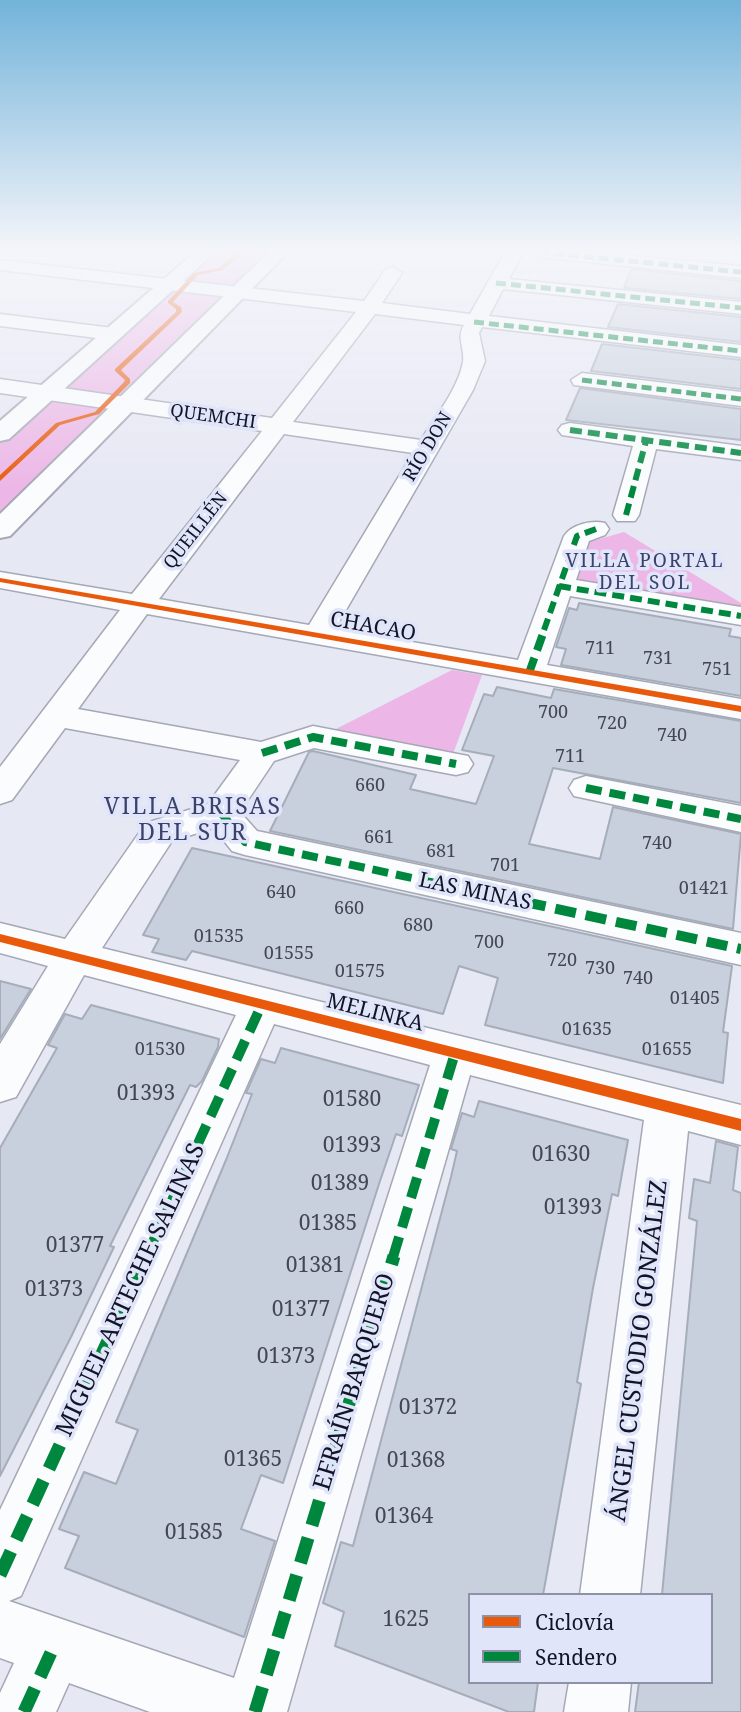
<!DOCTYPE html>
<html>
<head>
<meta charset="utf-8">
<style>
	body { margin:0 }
	#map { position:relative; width:741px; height:1712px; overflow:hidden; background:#e6e8f4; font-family:"Noto Serif",serif }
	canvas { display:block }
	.legend { position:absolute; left:468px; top:1593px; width:245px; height:91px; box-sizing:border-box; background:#e0e5fa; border:2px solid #8e92a6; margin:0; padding:9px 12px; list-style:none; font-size:21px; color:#121527 }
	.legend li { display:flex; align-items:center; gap:14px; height:35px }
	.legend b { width:35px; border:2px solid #8e92a6 }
</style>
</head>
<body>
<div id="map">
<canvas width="741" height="1712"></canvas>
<ul class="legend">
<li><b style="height:9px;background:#e8590c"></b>Ciclovía</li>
<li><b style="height:9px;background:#00873e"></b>Sendero</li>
</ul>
</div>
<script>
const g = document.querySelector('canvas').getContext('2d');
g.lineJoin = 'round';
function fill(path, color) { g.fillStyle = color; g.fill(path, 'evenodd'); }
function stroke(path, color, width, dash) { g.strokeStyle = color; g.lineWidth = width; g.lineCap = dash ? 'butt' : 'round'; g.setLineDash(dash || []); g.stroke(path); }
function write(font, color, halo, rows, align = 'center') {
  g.font = font + ' "Noto Serif",serif'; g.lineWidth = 7; g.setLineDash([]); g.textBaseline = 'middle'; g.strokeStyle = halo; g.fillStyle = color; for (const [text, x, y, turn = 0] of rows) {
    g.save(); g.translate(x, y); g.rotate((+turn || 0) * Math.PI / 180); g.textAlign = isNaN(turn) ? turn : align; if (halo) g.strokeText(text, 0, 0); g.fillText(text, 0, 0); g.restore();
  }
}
fill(new Path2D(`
	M209,252H275L0,525V438Z
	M624,532L741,603V610L574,584L582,544Z
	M452,670L482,675L453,754L330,732Z`), '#ecb6e6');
const building = new Path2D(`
	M631,269L741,281V299L624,288Z
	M618,304L741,317V342L608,327Z
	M602,344L741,360V389L591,371Z
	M580,388L741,409V440L566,420Z
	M579,603L731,629L729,636L741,638V696L561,665L566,649L556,647L569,608L577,610Z
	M497,687L551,698L554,689L741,721V803L553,768L529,844L600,859L613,807L741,834L733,929L270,831L309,752L313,751L416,775L410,789L476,804L494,756L462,750L484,694L493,696Z
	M192,848L732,966L723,1032L728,1033L723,1083L485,1025L498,978L459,966L443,1014L192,951L186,960L152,952L159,939L143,935Z
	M0,981L31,989L0,1039Z
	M91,1005L219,1039L218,1047L202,1081L196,1087L190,1085L177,1111L110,1246L114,1247L71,1337L0,1476V1148L57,1048L48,1045L65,1014L82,1019Z
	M281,1048L419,1085L402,1136L396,1134L379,1184L283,1483L261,1475L241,1529L275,1541L244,1637L65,1568L79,1536L59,1529L84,1472L116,1484L138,1430L116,1422L226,1160L252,1094L246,1093L261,1059L275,1063Z
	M479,1101L628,1140L618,1196L612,1194L593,1288L577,1382L581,1384L543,1595H470V1682H538L534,1712H509L335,1646L344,1612L323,1603L341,1542L353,1546L451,1177L457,1151L451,1149L462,1113L474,1117Z
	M716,1141L738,1147L733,1190L741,1193V1712H635L639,1682H711V1595H662L697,1221L689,1218L694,1179L710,1183Z`);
fill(building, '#c8d0dd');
stroke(building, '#a6adba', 2);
const minor = new Path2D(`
	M505,252H523L509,279L741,302V314L503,289L489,316L741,345V357L482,327L479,333L485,361L473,390L335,629L518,660L564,536C572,524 592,520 605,523L609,529L605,535L589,541L576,580L741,607V625L570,596L547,665L741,699V719L147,614L78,709L261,742L313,726L468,756L473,764L468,772L456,775L314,748L274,761L240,812L257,831L741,933V965L245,855L232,851L214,828L172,841L102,948L741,1105V1145L688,1131L640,1595H580L644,1120L470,1075L287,1712H150L69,1683L56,1712H0V1693L14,1663L0,1658V1510L236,1015L84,975L16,1097L0,1102V1044L48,966L0,953V923L65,939L146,823L208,804L240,760L65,728L12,800L0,804V767L120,610L0,588V572L132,594L262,431L0,393V379L272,418L356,312L0,270V260L364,301L386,269L393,267L402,273L382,303L470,314ZM375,314L464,325C456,338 465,348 463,362C458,389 435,417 421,440L293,422ZM284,434L413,453L309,625L159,599ZM274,1024L430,1065L234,1678L9,1601L21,1596Z
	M530,252H590L741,266V278L539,257Z
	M0,314L113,328L123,334L113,340L0,326Z
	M582,373L741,392V406L574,385L571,380Z
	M570,423L741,446V460L656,449L639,515L635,521H617L613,515L633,446L562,435L558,430L562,425Z
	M586,776L741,806V832L574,796L569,788L574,780Z
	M569,1682H631L628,1712H564Z`);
const primary = new Path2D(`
	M195,252H215L9,439L0,441V421Z
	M269,252H288L10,536L0,538V514Z`);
stroke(minor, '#a5a8b5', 3);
stroke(primary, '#a5a8b5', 4);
fill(minor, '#fbfcfd');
fill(primary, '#fbfcfd');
stroke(new Path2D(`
	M539,252L741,272
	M496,283L741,308
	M474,322L741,351
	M582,380L741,399`), '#00873e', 5, [10, 5]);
stroke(new Path2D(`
	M570,430L741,453
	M626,515L646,441
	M559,586L741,616
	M544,630L577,536L596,529`), '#00873e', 6, [12, 6]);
stroke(new Path2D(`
	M529,673L545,628
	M262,753L313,737L456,764
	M586,788L741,819
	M221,813L245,842L533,904`), '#00873e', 8, [16, 8]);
stroke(new Path2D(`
	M525,902L741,949
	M146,1257L262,1004
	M393,1257L455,1053`), '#00873e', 10, [21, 10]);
stroke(new Path2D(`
	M0,1575L147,1256
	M24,1712L54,1646
	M255,1712L394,1256`), '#00873e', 13, [26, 13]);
fill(new Path2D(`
	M238,252H244L223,270L198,275L173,302L181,307L182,312L121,370L130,379V383L99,414L60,425L0,481V475L56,423L95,412L124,382L125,380L115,371V369L176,312V309L168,303V301L194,273L219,268Z
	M0,578L741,706V712L0,582Z
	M0,934L741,1119V1131L0,942Z`), '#e8590c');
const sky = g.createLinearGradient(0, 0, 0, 491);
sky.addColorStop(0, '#73b3da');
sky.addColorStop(0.51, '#f4f5fa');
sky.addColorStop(1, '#f4f5fa00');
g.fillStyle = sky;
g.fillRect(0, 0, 741, 491);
write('18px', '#121527', '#e0e5fa', [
	["QUEMCHI",213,417,8],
	["RÍO DON",428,447,-59],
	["QUEILLÉN",196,531,-52]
]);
write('18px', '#424656', null, [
	["711",600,649],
	["731",658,659],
	["751",717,670],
	["700",553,713],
	["720",612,724],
	["740",672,736],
	["711",570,757],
	["660",370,786],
	["661",379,838],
	["740",657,844],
	["681",441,852],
	["701",505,866],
	["01421",704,889],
	["640",281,893],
	["660",349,909],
	["680",418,926],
	["01535",219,937],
	["700",489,943],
	["01555",289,954],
	["720",562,961],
	["730",600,969],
	["01575",360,972],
	["740",638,979],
	["01405",695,999],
	["01635",587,1030],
	["01530",160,1050],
	["01655",667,1050]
]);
g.letterSpacing = '2px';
write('19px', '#3a416b', '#e0e5fa', [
	["VILLA PORTAL",645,562],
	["DEL SOL",645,584]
]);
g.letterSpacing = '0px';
write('21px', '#121527', '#e0e5fa', [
	["CHACAO",373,627,10],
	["LAS MINAS",475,892,12],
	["MELINKA",375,1013,14]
]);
write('21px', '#424656', null, [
	["01393",146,1094],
	["01580",352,1100],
	["01393",352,1146],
	["01630",561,1155],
	["01389",340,1184],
	["01393",573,1208],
	["01385",328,1224],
	["01377",75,1246],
	["01381",315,1266],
	["01373",54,1290],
	["01377",301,1310],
	["01373",286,1357],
	["01372",428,1408],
	["01365",253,1460],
	["01368",416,1461],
	["01364",404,1517],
	["01585",194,1533],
	["1625",406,1620]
]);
g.letterSpacing = '2px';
write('23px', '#3a416b', '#e0e5fa', [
	["VILLA BRISAS",193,807],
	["DEL SUR",193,833]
]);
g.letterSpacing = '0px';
write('24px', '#121527', '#e0e5fa', [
	["MIGUEL ARTECHE SALINAS",131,1290,-65],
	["ÁNGEL CUSTODIO GONZÁLEZ",639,1351,-83],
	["EFRAÍN BARQUERO",355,1382,-73]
]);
</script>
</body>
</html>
